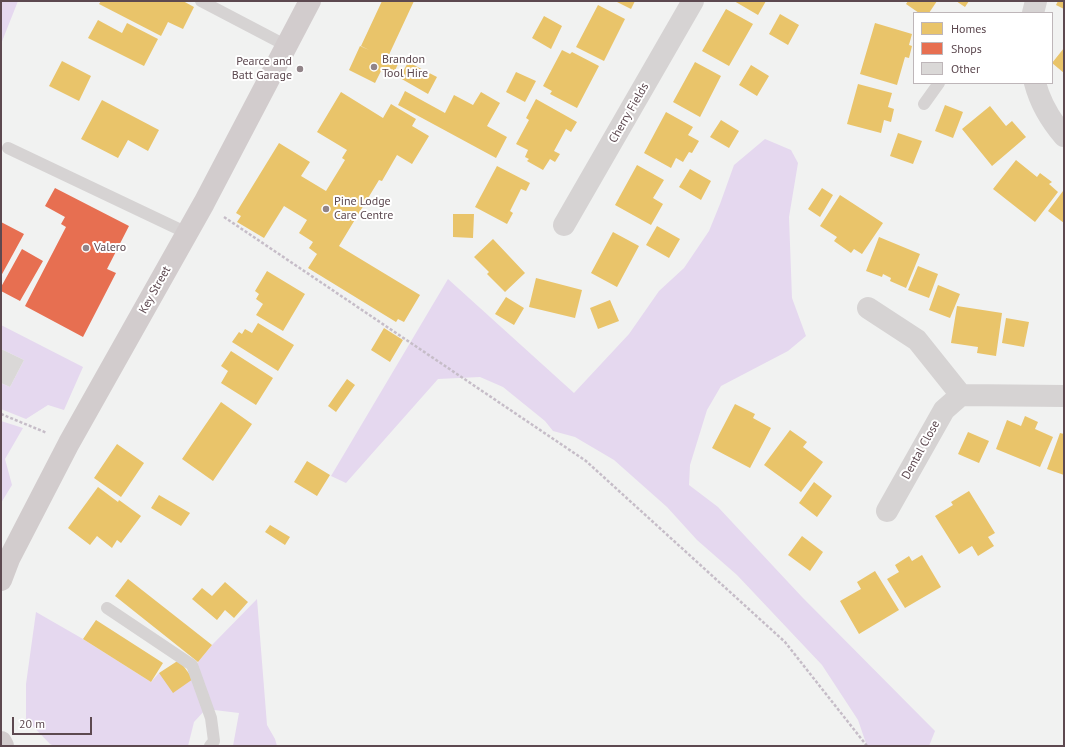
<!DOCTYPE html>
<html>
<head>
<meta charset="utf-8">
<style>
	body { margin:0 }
	#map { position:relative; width:1065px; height:747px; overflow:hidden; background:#f1f2f1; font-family:"PT Sans",sans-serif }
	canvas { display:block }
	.frame { position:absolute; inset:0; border:2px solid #5d4950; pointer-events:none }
	.legend { position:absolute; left:913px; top:12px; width:140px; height:72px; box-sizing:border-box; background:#fff; border:1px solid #beb6b9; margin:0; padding:5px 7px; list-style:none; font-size:12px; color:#5d4950 }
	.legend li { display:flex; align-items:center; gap:8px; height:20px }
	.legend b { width:20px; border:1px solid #beb6b9 }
	.scale { position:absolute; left:12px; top:717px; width:80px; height:18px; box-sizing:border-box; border:2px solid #5d4950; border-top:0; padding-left:5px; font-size:12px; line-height:14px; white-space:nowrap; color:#5d4950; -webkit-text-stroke:3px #fff; paint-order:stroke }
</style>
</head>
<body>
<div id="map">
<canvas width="1065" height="747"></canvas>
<div class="frame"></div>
<ul class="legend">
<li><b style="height:11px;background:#e9c46a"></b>Homes</li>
<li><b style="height:11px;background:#e76f51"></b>Shops</li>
<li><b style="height:11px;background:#dad8d7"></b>Other</li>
</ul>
<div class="scale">20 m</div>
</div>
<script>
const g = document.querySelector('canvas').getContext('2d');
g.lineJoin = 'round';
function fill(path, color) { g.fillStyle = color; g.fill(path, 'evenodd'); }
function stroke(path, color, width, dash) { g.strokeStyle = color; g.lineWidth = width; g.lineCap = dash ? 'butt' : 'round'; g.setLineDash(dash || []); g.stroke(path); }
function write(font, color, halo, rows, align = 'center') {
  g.font = font + ' "PT Sans",sans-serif'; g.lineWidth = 4; g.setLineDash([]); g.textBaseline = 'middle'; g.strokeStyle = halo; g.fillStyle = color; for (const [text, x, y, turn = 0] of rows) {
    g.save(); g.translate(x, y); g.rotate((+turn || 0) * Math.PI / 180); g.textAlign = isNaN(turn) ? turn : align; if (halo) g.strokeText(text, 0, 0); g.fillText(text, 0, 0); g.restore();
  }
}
fill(new Path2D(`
	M1,1H18L1,44Z
	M765,139L791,150L798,163L789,217L792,298L806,336L788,351L721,386L707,410L690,465L689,485L718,507L802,597L935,731L929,746H867L858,720L822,665L737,575L697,540L667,507L614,460L575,437L553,431L545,421L503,387L480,377L438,379L346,483L331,476L448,279L574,393L629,334L659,291L684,268L709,231L720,204L734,165Z
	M1,325L83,367L64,410L48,405L26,419L1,409V383L10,387L24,360L1,349Z
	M1,421L23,428L5,459L12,485L1,503Z
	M257,599L267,725L275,739L277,746H233L239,713L206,709L194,722L188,746H54L50,744L26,719V684L36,612L83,639L151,682L159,673L193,679L198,662L212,645Z`), '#e5d8ef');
fill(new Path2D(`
	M101,1H183L194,7L183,29L168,22L161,36L99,4Z
	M382,1H414L387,59L398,64L392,77L381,71L375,83L349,70L360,46L369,50L361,46Z
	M615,1H635L631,9Z
	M734,1H766L758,15Z
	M908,1H937L929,13H919L906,4Z
	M956,1H969L965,7Z
	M1058,1H1064V9L1056,5Z
	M598,5L625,19L604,61L576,47Z
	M726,9L753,24L729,66L702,51Z
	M780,14L799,25L788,45L769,34Z
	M544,16L562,26L551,49L532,38Z
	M98,20L122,33L127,23L158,39L144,66L88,38Z
	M875,23L912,34L909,45L912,46L909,58L905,57L897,85L860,74Z
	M1064,48V73L1052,63Z
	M562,50L570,54L572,52L599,66L577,108L550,94L552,91L543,86Z
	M62,61L91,76L79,101L49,86Z
	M408,62L437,77L428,94L400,78Z
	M695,62L721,76L700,117L673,102Z
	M751,65L769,76L757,96L739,85Z
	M516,72L536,81L525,102L506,92Z
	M858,84L892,93L888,107L894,109L891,122L884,120L881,133L847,124Z
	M405,91L445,113L454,95L473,105L481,92L500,103L487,126L507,137L496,158L398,105Z
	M341,92L383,118L391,104L416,119L412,126L429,136L412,164L397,155L382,181L379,180L339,246L420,295L404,322L398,319L396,322L308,268L317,254L309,248L313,242L299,233L307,220L284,206L264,238L237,222L241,216L236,213L279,143L310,162L301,176L326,191L345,160L342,158L347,150L317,132Z
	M536,99L577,122L571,132L566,129L554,151L560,154L555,162L550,159L543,170L527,161L529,159L525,157L528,150L516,144L529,120L526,118Z
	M102,100L159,130L148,151L128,140L118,158L81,139Z
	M945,105L963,112L953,138L935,131Z
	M990,106L1006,126L1012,121L1026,137L992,166L962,129Z
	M666,112L693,127L688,135L699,141L692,153L689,152L683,162L676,158L671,168L644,153Z
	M721,120L739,131L729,148L710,137Z
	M898,133L922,141L913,164L890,156Z
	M1016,160L1037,177L1040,173L1052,182L1049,184L1058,192L1035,222L993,189Z
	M637,165L664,180L653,198L663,204L651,225L615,205Z
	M497,166L530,183L526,191L521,189L510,211L513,213L507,224L475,207Z
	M690,169L711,181L701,200L679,187Z
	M822,188L833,195L820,217L808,209Z
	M1063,191L1064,192V223L1048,211Z
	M840,195L883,223L862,254L854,249L851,253L834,241L837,237L820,226Z
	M453,214H474L473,238L453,237Z
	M657,226L680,239L669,258L646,245Z
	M613,232L639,246L617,287L591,273Z
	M879,237L920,254L906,288L890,281L891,278L883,274L882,277L866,271Z
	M493,239L525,273L505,292L487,274L489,272L474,257Z
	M918,266L938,274L929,298L908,290Z
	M267,271L305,294L283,331L256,315L263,304L256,299L259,294L255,291Z
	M536,278L582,290L575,318L529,307Z
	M938,285L960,294L950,318L929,310Z
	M506,297L524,308L514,325L495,314Z
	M610,300L619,321L598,329L590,308Z
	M957,306L1002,313L996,356L977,353L978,347L951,343Z
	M1006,318L1029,322L1024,347L1002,343Z
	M258,323L294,345L278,371L232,342L239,332L242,334L245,329L252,333Z
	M384,328L403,340L390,362L371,350Z
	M231,351L273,378L256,405L221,383L228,371L221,366Z
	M347,379L355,385L336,412L328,406Z
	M221,402L252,424L213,481L182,459Z
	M735,404L755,414L753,418L771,428L750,468L712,448Z
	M1025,416L1038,422L1035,429L1053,437L1040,467L996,449L1007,420L1021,426Z
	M790,430L807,442L803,447L823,462L801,492L764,465Z
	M968,432L989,441L979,463L958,454Z
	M1060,433L1064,434V475L1047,469Z
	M117,444L144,463L121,497L94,478Z
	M307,461L330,475L317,496L294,482Z
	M814,482L832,496L817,517L799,503Z
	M98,487L118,502L119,500L141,516L121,543L117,540L112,548L97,536L90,545L68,528Z
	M969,491L995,533L988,537L994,546L978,556L972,546L959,554L935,516L953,505L951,502Z
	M159,495L190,513L181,526L151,508Z
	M270,525L290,537L285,545L265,532Z
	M802,536L823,552L810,571L788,555Z
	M922,555L941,587L905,608L887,579L899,572L895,565L909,556L912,561Z
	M875,571L899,610L859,634L840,601L861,589L857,582Z
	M128,579L212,645L198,662L115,596Z
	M225,582L248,602L234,618L225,610L217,620L192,599L202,588L212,596Z
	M96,620L163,663L151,682L83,639Z
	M179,660L193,679L173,693L159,673Z`), '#e9c46a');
fill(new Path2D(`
	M55,188L129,226L107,269L116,273L83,337L25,306L66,227L61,224L65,217L45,206Z
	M1,222L24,234L1,276Z
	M22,249L43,261L20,301L1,291V287Z`), '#e76f51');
fill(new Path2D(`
	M1,349L24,360L10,387L1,383Z`), '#dad8d7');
stroke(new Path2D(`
	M224,217L586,461L785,642L867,746
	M1,414L47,433`), '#c6bdc8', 2.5, [3, 2]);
stroke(new Path2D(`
	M201,1L287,46
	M924,104L939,83
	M8,148L187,233
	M107,608L192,665L211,718L214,741L210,746`), '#d6d3d3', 12);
stroke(new Path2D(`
	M1033,13L1036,1
	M1035,83C1040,102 1051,121 1064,136
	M564,225L693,1
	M868,308L917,340L961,395
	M887,511L944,410L961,395L1064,396`), '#d6d3d3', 22);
stroke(new Path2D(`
	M1,580L9,559L69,443L204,203L310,1
	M1,742L3,746`), '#d2cccd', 22);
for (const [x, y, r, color] of [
	[374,67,4,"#918488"],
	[300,69,4,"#918488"],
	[326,209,4,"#918488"],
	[86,248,4,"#918488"]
]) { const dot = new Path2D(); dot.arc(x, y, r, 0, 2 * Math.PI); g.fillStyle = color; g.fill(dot); stroke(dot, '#fff', 1.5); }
write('12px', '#5d4950', '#fff', [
	["Brandon",382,60],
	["Tool Hire",382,74],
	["Pearce and",292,62,"right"],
	["Batt Garage",292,76,"right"],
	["Pine Lodge",334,202],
	["Care Centre",334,216],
	["Valero",94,248]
], 'left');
write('12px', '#5d4950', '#fff', [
	["Cherry Fields",629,113,-60],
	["Key Street",155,290,-61],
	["Dental Close",921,450,-61]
]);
</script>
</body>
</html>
